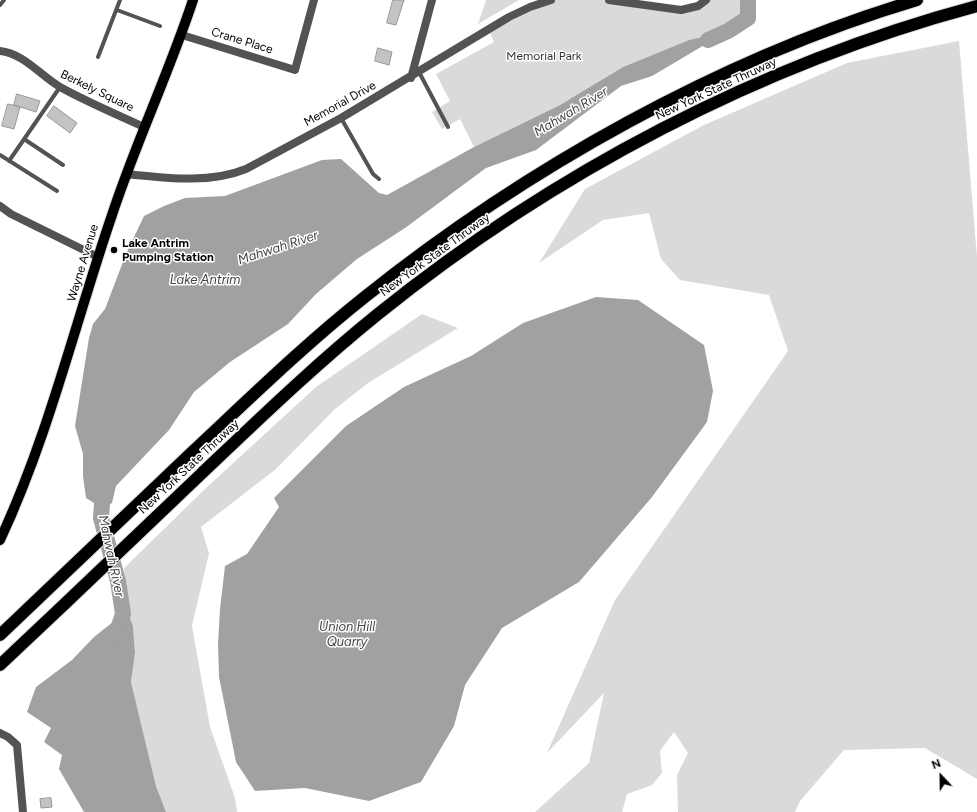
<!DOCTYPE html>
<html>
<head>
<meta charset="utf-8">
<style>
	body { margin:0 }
	#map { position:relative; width:977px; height:812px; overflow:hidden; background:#fff; font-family:Figtree,sans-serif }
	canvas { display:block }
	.north { position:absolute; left:921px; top:756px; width:40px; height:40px; -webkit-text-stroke:3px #fff; paint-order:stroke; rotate:338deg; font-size:11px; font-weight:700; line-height:16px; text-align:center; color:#000 }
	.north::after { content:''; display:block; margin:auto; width:14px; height:18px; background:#000; clip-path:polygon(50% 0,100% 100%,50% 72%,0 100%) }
</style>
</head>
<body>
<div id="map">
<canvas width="977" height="812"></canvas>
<div class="north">N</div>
</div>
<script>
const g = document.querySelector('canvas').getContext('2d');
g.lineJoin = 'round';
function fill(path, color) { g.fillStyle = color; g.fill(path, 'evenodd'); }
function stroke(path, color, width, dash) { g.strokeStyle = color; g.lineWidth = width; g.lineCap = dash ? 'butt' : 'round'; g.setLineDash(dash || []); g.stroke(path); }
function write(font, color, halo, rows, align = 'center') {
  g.font = font + ' Figtree,sans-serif'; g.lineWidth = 3; g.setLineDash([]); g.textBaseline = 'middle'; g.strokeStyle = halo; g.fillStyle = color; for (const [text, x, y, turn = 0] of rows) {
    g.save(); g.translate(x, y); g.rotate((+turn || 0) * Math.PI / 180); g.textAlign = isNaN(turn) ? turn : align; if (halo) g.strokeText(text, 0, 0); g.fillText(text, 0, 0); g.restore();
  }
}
fill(new Path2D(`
	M486,0H519L478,24Z
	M551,0H609L681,10L706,0H748V18L728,31L689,40L623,67L560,105L474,147L460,119L442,129L432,112L450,101L436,74L494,42L489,30Z
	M959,41L977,257V779L925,748L844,750L800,801L795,812H678L677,775L688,753L674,732L660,751L662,773L652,785L627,794L622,812H535L589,763L604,693L547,753L615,600L788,351L769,295L680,280L661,259L649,213L603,220L539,263L585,189L704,125L847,63Z
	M422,314L458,328L368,383L335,409L276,469L201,527L209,553L192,626L210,727L235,798L237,812H166L156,786L131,682L135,653L133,626L128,613L124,568L206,488L316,387Z`), '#dadada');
fill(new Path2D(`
	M728,31L652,76L621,86L536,150L486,168L405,228L357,259L316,294L288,324L230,362L194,392L169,430L116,486L112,503L102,508L86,498L83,476V454L75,426L89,338L93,324L105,309L126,254L144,216L164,206L185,198L225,196L322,160L341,159L379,193L387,195L474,147L560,105L623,67L689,40Z
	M596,297L638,300L704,345L713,391L707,422L652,497L579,582L502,628L465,685L454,726L421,782L369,801L305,788L255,791L236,762L219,677L218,644L220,609L225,566L247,554L279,507L274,498L346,426L404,387L471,356L523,323Z
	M128,613L133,626L135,653L131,682L156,786L166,812H84L59,769L62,755L44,742L51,728L27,712L36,687L72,660L94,637L123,614Z`), '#a1a1a1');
stroke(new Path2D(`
	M708,40L728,31L748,18V0
	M103,488L101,518L118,581L123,614L116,635`), '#a1a1a1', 16);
const building = new Path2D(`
	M393,0H404L396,25L387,23Z
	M378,48L392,52L389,65L375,61Z
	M17,94L40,101L36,112L14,105Z
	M8,104L20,107L14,129L2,126Z
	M54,106L77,123L70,133L47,116Z
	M110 250a4 4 0 1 1 8 0a4 4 0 1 1-8 0Z
	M51,798L52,807L41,808L40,799Z`);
fill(building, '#c3c3c3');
stroke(building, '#979797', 1);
const primary = new Path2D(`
	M0,540C49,435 75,323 112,215C136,142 169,73 193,0`);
const motorway = new Path2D(`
	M0,635C63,575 126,515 189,455C247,401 304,345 366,296C525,169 722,58 917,0
	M0,665C67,602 134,538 200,475C258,420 316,364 378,314C553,173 760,64 977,6`);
stroke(primary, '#dbdbdb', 12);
stroke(motorway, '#dbdbdb', 14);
stroke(new Path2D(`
	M0,5L4,0
	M117,10L160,26
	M98,57L120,0
	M419,72L448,127
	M341,118L373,174L379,179
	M24,139L63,165
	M0,155L57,191
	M9,161L60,87`), '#535353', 4);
stroke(new Path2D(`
	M609,0L681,10L698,6L706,0
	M182,35L295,70L314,0
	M0,51C23,53 41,76 60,87C87,102 116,114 144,127
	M411,78L432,0
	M126,174C166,178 209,184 246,169L341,118L509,17L530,7L551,0
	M0,206L11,214L98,257`), '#535353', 8);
stroke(new Path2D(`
	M0,733L8,737L17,745L23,812`), '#535353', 8);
stroke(primary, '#000', 10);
stroke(motorway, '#000', 12);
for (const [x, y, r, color] of [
	[114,250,4,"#000"]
]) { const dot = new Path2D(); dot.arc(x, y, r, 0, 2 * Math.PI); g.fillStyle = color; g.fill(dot); stroke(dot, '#fff', 1.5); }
write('12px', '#000', '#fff', [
	["Crane Place",242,41,17],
	["New York State Thruway",716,89,-25],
	["Berkely Square",97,91,26],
	["Memorial Drive",340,104,-29],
	["New York State Thruway",435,255,-36],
	["Wayne Avenue",83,263,-73],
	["New York State Thruway",189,467,-43]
]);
write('12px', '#313131', '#fff', [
	["Memorial Park",544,56]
]);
write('bold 12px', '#000', '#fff', [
	["Lake Antrim",122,243],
	["Pumping Station",122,257]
], 'left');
write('italic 13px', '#424242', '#fff', [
	["Mahwah River",571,112,-31],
	["Mahwah River",278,248,-18],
	["Lake Antrim",205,280],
	["Mahwah River",111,556,78],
	["Union Hill",347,627],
	["Quarry",347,642]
]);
</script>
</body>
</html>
